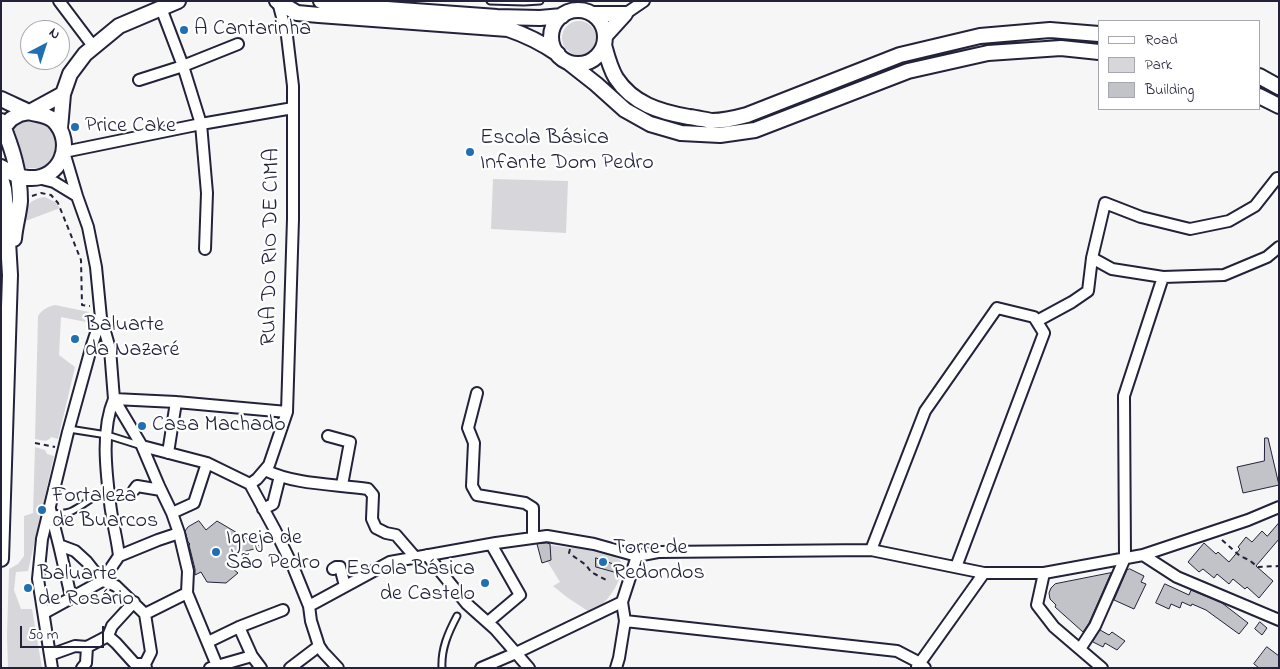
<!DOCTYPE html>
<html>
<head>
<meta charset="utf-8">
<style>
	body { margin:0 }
	#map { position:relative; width:1280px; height:669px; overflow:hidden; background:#f6f6f7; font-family:"Indie Flower",sans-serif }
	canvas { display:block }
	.frame { position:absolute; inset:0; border:2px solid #22223b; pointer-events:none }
	.legend { position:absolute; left:1098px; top:20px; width:162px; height:90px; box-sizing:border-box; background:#fff; border:1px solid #a7a7b1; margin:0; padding:6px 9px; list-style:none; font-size:15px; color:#22223b }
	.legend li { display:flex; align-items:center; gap:10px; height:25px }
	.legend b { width:25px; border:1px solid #a7a7b1 }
	.north { position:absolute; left:20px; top:20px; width:50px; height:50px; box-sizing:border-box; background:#fff; border:1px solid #a7a7b1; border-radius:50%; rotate:40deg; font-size:14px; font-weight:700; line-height:20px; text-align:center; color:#22223b }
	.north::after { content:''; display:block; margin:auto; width:18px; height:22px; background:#1f6fb2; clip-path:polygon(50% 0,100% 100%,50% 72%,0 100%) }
	.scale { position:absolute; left:20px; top:626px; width:84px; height:22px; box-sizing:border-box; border:2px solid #22223b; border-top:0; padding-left:6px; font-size:15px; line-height:18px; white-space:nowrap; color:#22223b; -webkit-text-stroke:4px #fff; paint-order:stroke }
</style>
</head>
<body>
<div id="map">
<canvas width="1280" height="669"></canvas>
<div class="frame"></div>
<ul class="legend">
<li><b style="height:6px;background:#fff"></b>Road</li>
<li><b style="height:14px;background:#d7d7db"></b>Park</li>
<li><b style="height:14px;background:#c2c2c9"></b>Building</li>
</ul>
<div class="north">N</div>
<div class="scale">50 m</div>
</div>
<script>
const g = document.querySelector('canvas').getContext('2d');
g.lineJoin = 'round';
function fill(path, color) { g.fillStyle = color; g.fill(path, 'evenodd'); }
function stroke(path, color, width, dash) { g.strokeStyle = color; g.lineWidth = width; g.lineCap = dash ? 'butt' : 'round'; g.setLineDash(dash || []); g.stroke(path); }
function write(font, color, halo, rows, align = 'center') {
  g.font = font + ' "Indie Flower",sans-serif'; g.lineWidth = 4.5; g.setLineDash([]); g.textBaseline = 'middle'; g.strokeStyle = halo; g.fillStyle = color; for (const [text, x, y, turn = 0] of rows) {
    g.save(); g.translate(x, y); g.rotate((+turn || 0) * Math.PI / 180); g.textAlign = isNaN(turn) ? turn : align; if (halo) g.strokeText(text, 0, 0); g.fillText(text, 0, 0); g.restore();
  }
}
fill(new Path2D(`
	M562 38a17 17 0 1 1 34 0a17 17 0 1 1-34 0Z
	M33,117L50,123C52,128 56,133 58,137C59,141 58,145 57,149C55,166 38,171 23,167L19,148L12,129C18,122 23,119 33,117Z
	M493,179L568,181L566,233L491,229Z
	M45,197L55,202L60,208L23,222C25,207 29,199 45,197Z
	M55,305L89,312L88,321L86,322L61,317L59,355L75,367L58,439L51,437C48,443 41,440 35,439L38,316C43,309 47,307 55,305Z
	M35,447L45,450L47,454L54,456L28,571L16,572L14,590L21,609H32L42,668H8L7,635L9,569L18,564L24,556V516L33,513Z
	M550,545L571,548L572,547C582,549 612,553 620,560C622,563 622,564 623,568C618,587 608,602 591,613L568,598L553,586L560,582L547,561L551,560Z`), '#d7d7db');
const building = new Path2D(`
	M1265,438H1268L1279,485L1243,493L1237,467L1264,461Z
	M199,521L206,530L217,521L261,547L236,554L237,564L232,568L238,573L226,583L207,582L201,572L195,575V569L189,545L190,544L188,542L185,531L188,527Z
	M1279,523V539L1256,566L1273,581L1259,598L1247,587L1245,589L1233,579L1229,584L1217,574L1214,578L1203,569L1199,572L1188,562L1204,543L1216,554L1218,552L1229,562L1240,549L1238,547L1246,537L1252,542L1262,531L1267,536Z
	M547,543L550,544L551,560L542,563L537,544Z
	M596,558L622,567L621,574L596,567Z
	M1130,569L1144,576L1141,582L1146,584L1134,609L1114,600L1127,570Z
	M1111,573L1089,623L1083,632L1055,607L1056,605L1050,599L1049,593L1051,588L1055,584Z
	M1165,584L1189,595L1191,590L1222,603L1248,623L1239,634L1206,610L1192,604L1191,606L1182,602L1180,608L1171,604L1169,609L1156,603Z
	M1260,622L1267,628L1262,635L1255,629Z
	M1100,630L1109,635L1112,632L1125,641L1117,650L1105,643L1103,647L1093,642Z
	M1267,647L1279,656V668H1259L1254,664Z`);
fill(building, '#c2c2c9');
stroke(building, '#22223b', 1);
const lane = new Path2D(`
	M490,1L524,2L540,1
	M69,429L107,435L142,446
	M52,514C59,513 66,514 72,511C86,504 91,496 108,493
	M442,668C441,649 448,633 457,616`);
const street = new Path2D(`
	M59,1L93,46
	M161,8L183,66L201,124L207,193L205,249
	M625,14L644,1
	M139,80L183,66L238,44
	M38,178L54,182L77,196
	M1279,178H1277L1255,206L1229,221L1190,229L1141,217L1105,203L1092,258L1112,269L1163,277L1224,275L1267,257L1279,247
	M101,318L110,349L114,399L142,446L159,486L172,513L179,533L188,571L187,593L218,668
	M1037,321L1072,302L1088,291L1092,258
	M477,393L468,428L474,443L472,486L477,495L525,503L533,508V538
	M114,399L176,402L287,412
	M114,399C101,429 106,471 110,503C112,521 117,538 119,556
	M328,436L350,442L342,485
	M142,446L207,463L250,484L275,530L294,569L309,606L311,621L319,646L323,652L338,668
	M168,453L176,402
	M265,470C295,485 335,484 368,489L373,495L372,519L376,528L386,533L396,535L415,557
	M250,484L257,479L269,465L287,412L293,219V86L287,36L278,2
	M134,490L137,486L161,490
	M263,509L273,504L280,476
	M172,513L194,503L207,463
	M59,545L71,597
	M871,550L925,411L997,308L1034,317L1044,333L956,567
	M427,555L467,604L495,629L529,668
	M1143,555L1177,577L1279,620
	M119,556L102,581L109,583L116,586L145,614L151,652L145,664L146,668
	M119,556L158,540L179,533
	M333,569L336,567H340L345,586
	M1044,573L1037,605L1054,627L1102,668
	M622,602L625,621L897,651L920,663L925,668
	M309,606L390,562L496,543L547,536L594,544L637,556L658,552L871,550L984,573H1044L1143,555L1248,520L1279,507
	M44,613L102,581L87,562L75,551L59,545L50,509
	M145,614L187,593
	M488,622L520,595L491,544
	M239,627L252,656L261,668
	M108,636L116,643L135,664H145
	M108,636L112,626L134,602
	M208,642L239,627L283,610
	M1080,649L1095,626L1125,558L1124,396L1163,277
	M50,655L75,646L87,647L108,636
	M917,667L984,573
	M52,668L38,579L42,539L68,432L92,345L101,318L96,267L88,227L77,196L64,152L201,124L293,108
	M82,668L86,663L87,647
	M210,668L252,656
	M290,668L319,646
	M481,668L516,653L622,602L637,556
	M616,668L619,658L625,621`);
const secondary = new Path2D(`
	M277,1L297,13L319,15L508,29C526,35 542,43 558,54
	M321,1L332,5L497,17L540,18L562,16
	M551 37a27 27 0 1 1 54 0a27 27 0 1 1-54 0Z
	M592,14H625
	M605,36L625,14
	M604,45C607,56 610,68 616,78C633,104 660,112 689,117C697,118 705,120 712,121C724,121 736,118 747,115L900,55L980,36L1050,30L1099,34
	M568,62L596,84L625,110L650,124L681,133L720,135L755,130L908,71L988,53L1061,48L1099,52
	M1259,76L1279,87
	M1259,96L1279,106
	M1,99C10,103 20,108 29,112C38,115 47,114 54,121C75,143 61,180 29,178C19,178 10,172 1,167
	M1,121C12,148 20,172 20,201C19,214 15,226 14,239
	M60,129L63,94L70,74L85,54L119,26L178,1
	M1,132L4,127L11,119L20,114L30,112L63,94
	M1,178L4,189L6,208L10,275L1,559`);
stroke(lane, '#22223b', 9);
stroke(street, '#22223b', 14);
stroke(secondary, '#22223b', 18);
stroke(new Path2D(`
	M32,196L41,193L51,195L58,203L81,260L82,305L90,306
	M35,443L55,447
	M1222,540L1240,556L1249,560L1258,567L1279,566
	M570,549L569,553L586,565L591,572L608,581`), '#22223b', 2, [5, 4]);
stroke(lane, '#fff', 5);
stroke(street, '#fff', 10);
stroke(secondary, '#fff', 14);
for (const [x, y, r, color] of [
	[184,30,5,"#1f6fb2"],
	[75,127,5,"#1f6fb2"],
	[470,152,5,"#1f6fb2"],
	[75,339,5,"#1f6fb2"],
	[142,426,5,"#1f6fb2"],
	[42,510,5,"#1f6fb2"],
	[216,552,5,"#1f6fb2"],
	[603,562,5,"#1f6fb2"],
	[485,583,5,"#1f6fb2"],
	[28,588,5,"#1f6fb2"]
]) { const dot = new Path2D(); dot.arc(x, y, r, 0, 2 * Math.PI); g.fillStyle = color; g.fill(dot); stroke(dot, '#fff', 2); }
write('22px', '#22223b', '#fff', [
	["A Cantarinha",194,30],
	["Price Cake",85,127],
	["Escola Básica",480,139],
	["Infante Dom Pedro",480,164],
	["Baluarte",85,326],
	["da Nazaré",85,351],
	["Casa Machado",152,426],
	["Fortaleza",52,497],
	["de Buarcos",52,522],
	["Igreja de",226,539],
	["São Pedro",226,564],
	["Torre de",613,549],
	["Redondos",613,574],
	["Escola Básica",475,570,"right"],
	["de Castelo",475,595,"right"],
	["Baluarte",38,575],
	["de Rosário",38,600]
], 'left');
write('22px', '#22223b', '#fff', [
	["RUA DO RIO DE CIMA",272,247,-89]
]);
</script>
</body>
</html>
